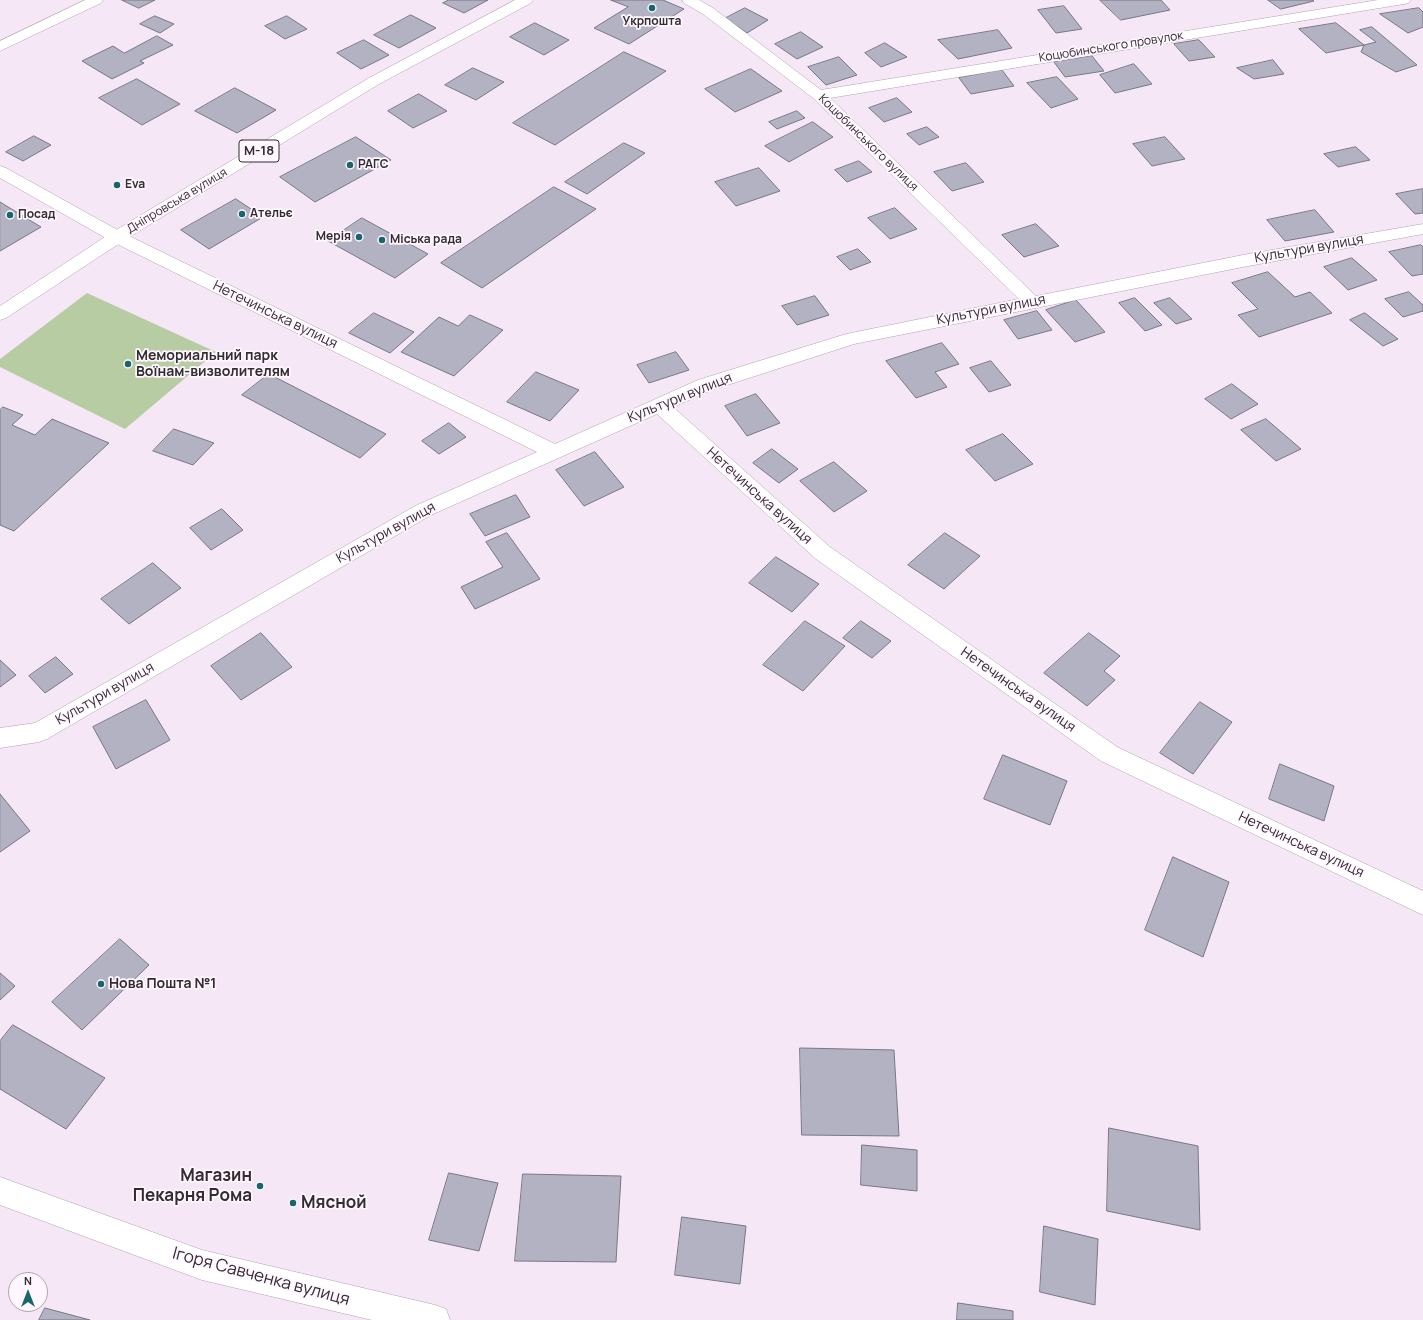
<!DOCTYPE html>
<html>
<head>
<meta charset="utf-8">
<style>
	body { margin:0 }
	#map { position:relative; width:1423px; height:1320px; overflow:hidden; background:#f5e7f5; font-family:Manrope,sans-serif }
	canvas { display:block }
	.north { position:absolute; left:8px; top:1272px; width:40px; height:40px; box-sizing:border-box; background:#fff6ff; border:1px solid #ada6ad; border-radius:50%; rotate:0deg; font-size:11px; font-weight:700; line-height:16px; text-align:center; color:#332d32 }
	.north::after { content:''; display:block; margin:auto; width:14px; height:18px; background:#18666c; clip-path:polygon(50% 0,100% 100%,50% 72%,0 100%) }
</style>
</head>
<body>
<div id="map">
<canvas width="1423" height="1320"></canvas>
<div class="north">N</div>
</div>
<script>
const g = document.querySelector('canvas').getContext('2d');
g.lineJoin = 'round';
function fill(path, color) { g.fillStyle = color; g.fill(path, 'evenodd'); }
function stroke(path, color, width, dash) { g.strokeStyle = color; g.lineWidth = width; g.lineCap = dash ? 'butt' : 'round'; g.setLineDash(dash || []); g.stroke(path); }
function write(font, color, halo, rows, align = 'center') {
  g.font = font + ' Manrope,sans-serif'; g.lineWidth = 3.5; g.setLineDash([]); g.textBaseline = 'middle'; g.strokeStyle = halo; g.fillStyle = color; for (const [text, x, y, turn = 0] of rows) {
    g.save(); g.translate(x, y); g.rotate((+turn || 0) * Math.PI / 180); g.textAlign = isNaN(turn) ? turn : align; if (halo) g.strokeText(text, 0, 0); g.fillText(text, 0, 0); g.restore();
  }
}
fill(new Path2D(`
	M87,293L216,352L125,429L0,367V359Z`), '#b8cca3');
const building = new Path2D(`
	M122,0H155L139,8Z
	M449,0H488L464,13L443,3Z
	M611,0H663L684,9L629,44L594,28L628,7Z
	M1100,0H1161L1170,10L1121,20Z
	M1268,0H1313L1314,1L1281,9Z
	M1064,6L1082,29L1056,33L1038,10Z
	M745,8L768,20L747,33L726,18Z
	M1419,8L1423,12V27L1408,33L1380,14Z
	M411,15L436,28L399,48L374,35Z
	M155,16L174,24L160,33L140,24Z
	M287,16L307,29L285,39L265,26Z
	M535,23L569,40L544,55L510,37Z
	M1336,23L1364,45L1326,53L1299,29Z
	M1372,27L1417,65L1396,72L1361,52L1364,45L1376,42L1360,30Z
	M998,30L1012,48L958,59L938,40Z
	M801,32L823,47L797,59L775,44Z
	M157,36L173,45L140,61L144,63L112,79L82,61L113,46L124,53Z
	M364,40L389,55L361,69L337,53Z
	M1199,40L1215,57L1189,61L1174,44Z
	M885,43L907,57L881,67L865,53Z
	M624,52L666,71L555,145L513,123Z
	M1092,56L1104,71L1065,77L1054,62Z
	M839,57L857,75L826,85L808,67Z
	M1273,60L1284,74L1254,79L1237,68Z
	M1134,64L1152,84L1115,93L1100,75Z
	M473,68L504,82L476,100L445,85Z
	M751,69L782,91L735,112L705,89Z
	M1002,70L1014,86L971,94L959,78Z
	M1057,77L1078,99L1051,108L1027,83Z
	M137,79L180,104L142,125L99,98Z
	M235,88L276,110L237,133L195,111Z
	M419,94L447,111L413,128L388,111Z
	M897,98L912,112L884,122L869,108Z
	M797,111L805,118L777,129L769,122Z
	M813,122L833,137L789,162L765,146Z
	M927,127L939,137L919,145L907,134Z
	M34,136L51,145L23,161L6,152Z
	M356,137L391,160L315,202L280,177Z
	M1165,137L1185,159L1152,166L1133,144Z
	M624,143L645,153L587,194L565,182Z
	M1356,147L1370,160L1338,167L1324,154Z
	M859,161L872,172L847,182L835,170Z
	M966,163L984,182L952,191L934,172Z
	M759,168L780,191L736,206L715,182Z
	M554,187L596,209L482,288L441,263Z
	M1423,189V213L1415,214L1396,194Z
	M236,199L263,217L209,249L181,230Z
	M0,202L41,227L0,251Z
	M895,208L917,229L890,239L868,218Z
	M1315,210L1334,232L1285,241L1267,220Z
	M362,218L428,254L395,278L328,241Z
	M1036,224L1059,246L1024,257L1002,235Z
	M1421,245L1423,247V274L1412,276L1389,252Z
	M858,249L871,262L850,270L837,257Z
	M1352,258L1377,280L1348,290L1324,267Z
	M1268,272L1295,297L1310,292L1332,313L1259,337L1238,315L1258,309L1232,283Z
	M1409,292L1423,305V311L1403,317L1385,299Z
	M815,296L829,315L797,325L782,306Z
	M1135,298L1162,325L1145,331L1119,303Z
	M1170,298L1192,319L1176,324L1154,303Z
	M1076,300L1105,332L1075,342L1046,310Z
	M1037,311L1052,330L1018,339L1004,320Z
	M374,313L414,332L390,353L349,333Z
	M1365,313L1398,339L1383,346L1350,320Z
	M470,315L503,330L454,376L401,352L439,317L458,326Z
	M942,343L959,364L935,372L947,387L916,398L886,361Z
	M676,352L689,370L649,383L637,365Z
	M991,361L1011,385L989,392L970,368Z
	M536,372L579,390L550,421L507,402Z
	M269,374L386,434L360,458L242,395Z
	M1232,384L1258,404L1231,419L1205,399Z
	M756,394L780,423L747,436L725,406Z
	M3,407L23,415L12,425L35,435L52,419L109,443L14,531L0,525V410Z
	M1266,419L1301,449L1276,461L1241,430Z
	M449,423L466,437L439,454L422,441Z
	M174,429L214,443L193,465L153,451Z
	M1003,434L1033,464L995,481L966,450Z
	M772,449L798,469L779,483L753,463Z
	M595,452L624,487L584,506L556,470Z
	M834,462L867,491L834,512L800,481Z
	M516,495L530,517L485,536L470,514Z
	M222,509L243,530L211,550L190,528Z
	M507,533L540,579L475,609L461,587L503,567L486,542Z
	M945,533L980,556L944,589L908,565Z
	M776,557L819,584L792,612L749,583Z
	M153,563L181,588L129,624L101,599Z
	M805,621L845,646L803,691L763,665Z
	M861,621L891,641L872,658L843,638Z
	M261,633L292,667L241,700L211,666Z
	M1089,633L1120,656L1104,671L1115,680L1087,706L1044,673Z
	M56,657L73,674L45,693L29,676Z
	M0,660L16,675L0,687Z
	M146,700L170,740L116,769L93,727Z
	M1200,702L1232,722L1193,774L1160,753Z
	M1003,755L1067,781L1050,825L984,799Z
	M1280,764L1334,786L1324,821L1269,799Z
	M0,794L30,831L0,852Z
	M1173,857L1229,882L1203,957L1145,930Z
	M120,939L149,965L82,1030L52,1002Z
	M0,973L15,986L0,1000Z
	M13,1025L105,1078L66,1129L0,1089V1041Z
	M800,1048L894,1050L899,1136L802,1135Z
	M1109,1128L1198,1146L1200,1230L1107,1211Z
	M862,1145L917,1150V1191L861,1185Z
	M449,1173L498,1183L479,1251L429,1240Z
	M523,1174L621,1176L616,1262L515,1261Z
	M682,1217L746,1226L740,1284L675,1275Z
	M1044,1226L1098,1239L1095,1305L1040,1292Z
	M958,1303L1013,1311V1320H957Z
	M45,1308L90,1320H39Z`);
fill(building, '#b2b2c3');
stroke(building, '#777787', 1);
const minor = new Path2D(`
	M85,0H103L101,3L0,51V41Z
	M682,0H699L713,8L821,90L1378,0H1411L1409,3L1404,4L830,98L1036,296L1243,255L1423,224V234L1243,267L854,344L712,390L673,407L830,547L1117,747L1423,891V915L1101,761L816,559L657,414L431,515L47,739L39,742L0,748V728L35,723L417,505L537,452L111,241L0,178V166L6,168L123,233L555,444L698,380L846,334L1019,299L813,98L703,14L684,3Z
	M0,1177L202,1250L435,1305L446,1309L450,1320H372L202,1280L0,1205Z`);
const highway = new Path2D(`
	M515,0H533L531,3L379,84L123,241L6,318L0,320V306L111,233L369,78Z`);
stroke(minor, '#b0a3b0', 1);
stroke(highway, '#b0a3b0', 1);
fill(minor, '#fff');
fill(highway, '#fff');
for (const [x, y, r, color] of [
	[652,8,4,"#18666c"],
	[350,165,4,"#18666c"],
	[117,185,4,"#18666c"],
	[242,214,4,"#18666c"],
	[10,215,4,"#18666c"],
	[359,237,4,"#18666c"],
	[382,240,4,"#18666c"],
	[128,364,4,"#18666c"],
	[101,984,4,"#18666c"],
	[260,1186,4,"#18666c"],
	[293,1203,4,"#18666c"]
]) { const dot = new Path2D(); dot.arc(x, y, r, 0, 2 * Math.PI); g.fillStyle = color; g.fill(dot); stroke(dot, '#fff6ff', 1.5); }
write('bold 12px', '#332d32', '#fff6ff', [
	["Укрпошта",652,22,"center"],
	["РАГС",358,165],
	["Eva",125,185],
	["Ательє",250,214],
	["Посад",18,215],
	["Мерія",351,237,"right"],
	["Міська рада",390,240]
], 'left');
write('12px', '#332d32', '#fff6ff', [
	["Коцюбинського провулок",1111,47,-9],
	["Коцюбинського вулиця",868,143,44],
	["Дніпровська вулиця",177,201,-31]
]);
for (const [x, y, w] of [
	[259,151,40]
]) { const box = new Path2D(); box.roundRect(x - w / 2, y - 11, w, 22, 3); g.fillStyle = '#fff6ff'; g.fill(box); stroke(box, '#332d32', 1); }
write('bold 13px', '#332d32', null, [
	["М-18",259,151]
]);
write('14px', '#332d32', '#fff6ff', [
	["Культури вулиця",1309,249,-10],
	["Культури вулиця",991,310,-11],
	["Нетечинська вулиця",275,315,26],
	["Культури вулиця",680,398,-22],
	["Нетечинська вулиця",759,496,42],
	["Культури вулиця",386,533,-29],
	["Нетечинська вулиця",1018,690,35],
	["Культури вулиця",105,694,-30],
	["Нетечинська вулиця",1301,845,25]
]);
write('bold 14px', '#332d32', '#fff6ff', [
	["Мемориальний парк",136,356],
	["Воїнам-визволителям",136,372],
	["Нова Пошта №1",109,984]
], 'left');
write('bold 17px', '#332d32', '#fff6ff', [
	["Магазин",252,1176],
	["Пекарня Рома",252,1196],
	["Мясной",301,1203,"left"]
], 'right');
write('17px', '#332d32', '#fff6ff', [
	["Ігоря Савченка вулиця",261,1277,15]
]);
</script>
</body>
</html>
